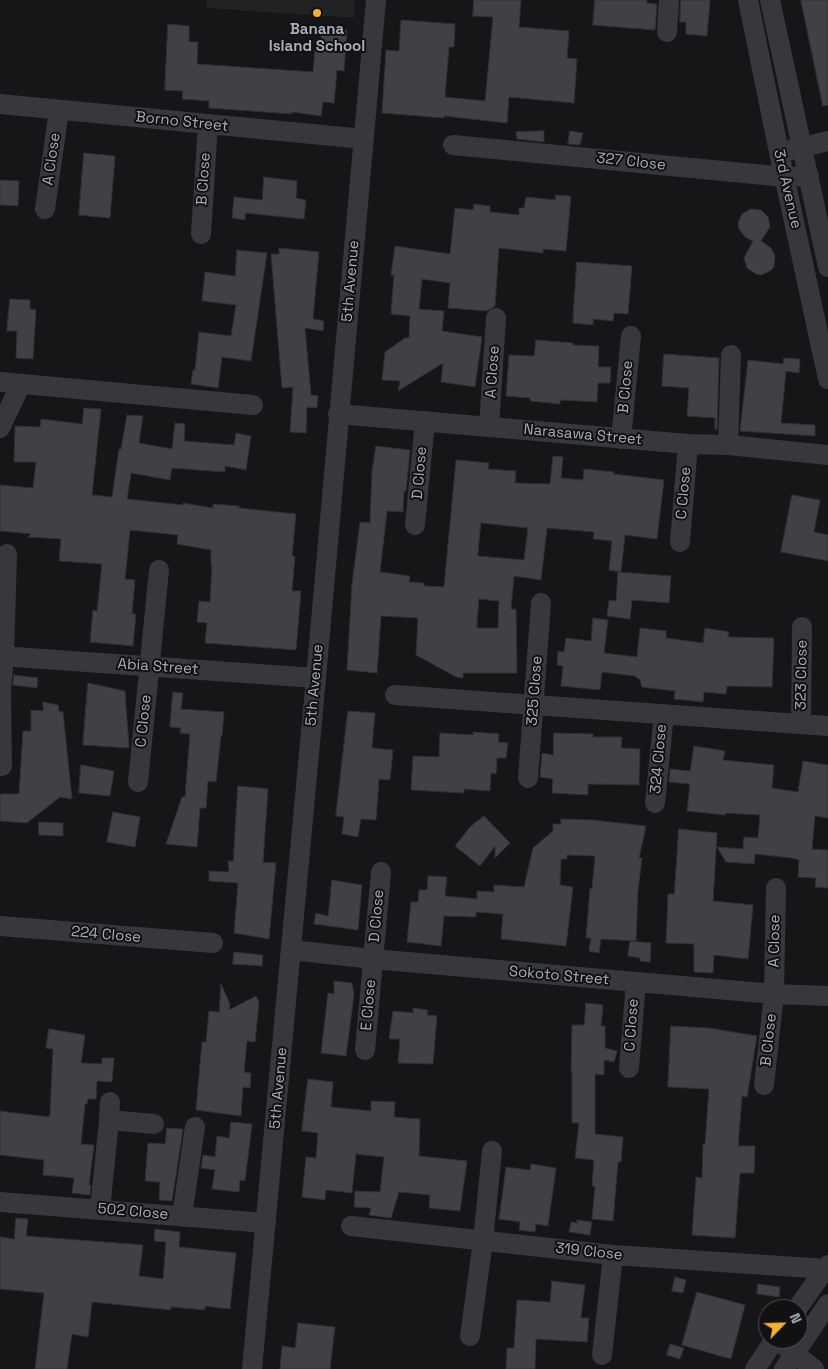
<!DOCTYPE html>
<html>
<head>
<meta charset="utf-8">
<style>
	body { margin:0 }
	#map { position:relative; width:828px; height:1369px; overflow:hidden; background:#161618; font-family:"Space Grotesk",sans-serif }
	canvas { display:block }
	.north { position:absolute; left:758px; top:1299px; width:50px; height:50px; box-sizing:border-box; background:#111113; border:1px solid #4d4f55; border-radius:50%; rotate:66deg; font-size:14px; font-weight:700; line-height:20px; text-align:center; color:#a8adb8 }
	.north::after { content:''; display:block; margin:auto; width:18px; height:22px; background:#f2b134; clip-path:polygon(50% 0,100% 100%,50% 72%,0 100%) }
</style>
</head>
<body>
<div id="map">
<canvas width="828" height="1369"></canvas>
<div class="north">N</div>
</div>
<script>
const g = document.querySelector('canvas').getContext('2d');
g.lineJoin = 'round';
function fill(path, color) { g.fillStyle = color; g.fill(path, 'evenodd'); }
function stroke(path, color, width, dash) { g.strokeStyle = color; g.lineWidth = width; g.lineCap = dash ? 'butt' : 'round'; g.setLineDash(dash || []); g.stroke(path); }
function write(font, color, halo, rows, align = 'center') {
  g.font = font + ' "Space Grotesk",sans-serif'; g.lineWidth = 4; g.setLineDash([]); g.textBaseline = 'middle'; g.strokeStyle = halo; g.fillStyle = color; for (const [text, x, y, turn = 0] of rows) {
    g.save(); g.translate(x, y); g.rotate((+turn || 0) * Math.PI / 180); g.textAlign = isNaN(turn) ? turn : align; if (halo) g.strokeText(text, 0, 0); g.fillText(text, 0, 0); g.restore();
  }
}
fill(new Path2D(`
	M207,0H355L354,18L206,8Z`), '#222225');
const building = new Path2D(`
	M474,0H521L519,27L569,31L567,58L577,59L574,103L509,97L507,123L444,116V118L382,113L386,50L399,51L401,20L455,24L454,47H449L445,97L485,101L493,17L473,16Z
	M595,0H647V3L657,4L655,30L593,25Z
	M681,0H710L707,36L686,34V22H680Z
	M801,0H828V105L823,106Z
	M168,24L189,26V42H198L197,64L313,72L315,48H320L322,27L347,30L344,71L337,70L334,103L323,102L321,116L292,112V114L209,108V101L182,99L183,91L165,90Z
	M544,131V142L517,139L516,132Z
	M570,131L583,133L580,145L568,144Z
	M84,153L115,156L110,218L79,215Z
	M264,177L297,181L296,198L306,200L304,219L245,213V220L232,218L234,197L262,200Z
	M0,180L19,181L18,206L0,205Z
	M556,195L571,196L566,251L543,249V253L499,248L495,306L487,311L448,308L450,283L422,279L419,309L444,311L442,331L482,337L475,387L441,382L443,363L398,391L400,381L382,380L385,352L405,338H409L410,316L391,314L394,275H391L395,246L450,254L455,208L473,210L474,204L490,206V212L519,215V208H524L526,197L555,200Z
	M751,209L761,210L768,217L770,227L761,241L771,248L775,256L774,267L770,271L761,275L756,274L747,268L744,258L753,241L745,237L739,229L738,223L742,214Z
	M279,248L319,252L313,319L324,321L323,331L305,328L311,395L318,396L317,408L307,407L306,433L290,432L293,387L282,388L271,254H279Z
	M237,250L267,253L251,361L222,357L218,388L191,384L193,370H195L199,332L231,336L236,305L202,301L205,272L235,276Z
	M577,262L632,266L628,314L614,313L613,321L593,319V325L573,323Z
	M10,299L30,300V309L36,310L33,359L16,358L17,331H7Z
	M536,340L573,343V345L599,346L598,367H611L610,383H598L597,402L560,400V404L530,401V398L506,396L509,355L534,356Z
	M664,354L719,358L717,430L715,429V418L687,416L689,388L662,386Z
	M784,358L800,359L799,373L786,371L781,423L815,425V436L740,431L748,360L783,364Z
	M84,408L101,409L92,495L112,497L119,449H121L127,415L143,416L139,443L172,449L175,423L185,424L184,441L234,445L236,433L251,436L246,470L225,466V472L172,468L170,480L131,473L127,499L183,505V503L213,508V504L239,506V508L296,514L292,556H295L292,591H301L296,650L205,643L207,623L197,622L199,601L210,602L212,566H211V550L177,544L178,535L130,530L125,579L135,580L132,614H136L133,646L90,642L93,610L97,611L102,564L59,561L61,539L28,537L31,534L0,531V485L33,488L36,462H14L15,426L40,427L41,419L82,424Z
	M376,446L410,450L406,491H404L403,512L387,511L380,572L410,576L409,582L424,583V586L444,587L456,460L489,463L488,469L516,471L515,483L550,484L553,456L563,457L561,478L583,480L584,469L614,472V474L664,480L657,539L625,535L621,572L609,570L612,541L593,539L594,532L547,528L541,580L514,576L511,609H516L517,673H463V678L456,677L416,655L418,618L381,616L377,673L347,670L352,584L360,522L370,523L372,472ZM481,523L528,528L524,560L478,556ZM479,599L499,601L498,628H477Z
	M792,495L820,500L814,532L828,535V561L781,552Z
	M618,572L671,576L669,603L632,600L630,619L607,616L609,600L616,601Z
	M593,618L608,620L604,653L637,657L640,628L666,631V638L703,643L705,628L729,632L728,637L774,638L772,687L727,686L726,694L704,692L703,702L674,699L675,691L642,687L640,680L635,676L602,672L600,690L561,686L563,666L557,665L558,651L564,652L566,638L591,641Z
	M14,675L38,678L37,688L13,685Z
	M88,683L125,691L129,748L83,745Z
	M173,692L183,693L181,709L224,712L222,736H221L216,782L208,781L206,808H200L197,847L166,844L182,797H185L190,734L180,733L181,728L170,727Z
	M43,702L58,705L59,711L63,712L72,799L60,797L27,823L0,821V794H19L23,731H31V710L43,711Z
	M348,711L375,713L372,748L393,750L390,780L379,779L376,820L361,819L358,837L342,834L344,817L336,816Z
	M473,732L499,734L498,742L508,743L506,758H497L496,774L491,773L490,791L464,789V793L411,790L413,756L439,757L440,733L473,735Z
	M554,733L593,734V737H622L621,748L640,749L639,785L588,784V795L552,793L553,779L540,777L542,753L553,755Z
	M694,746L725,751L723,760L774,765L772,788L798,792L803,761L828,765V818L815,816L812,849L828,850V888L815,887L816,878L798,877L799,860L792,858L755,854L754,864L726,862L717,847L743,849L744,837L758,838L760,815L726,813L725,815L687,811L690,784L669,782L670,769L690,771Z
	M81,765L114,771L110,796L79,793Z
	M238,786L268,789L263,862L276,863L269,939L234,933L238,883L209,881V871L229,872L228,861H233Z
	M113,812L140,817L135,847L107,842Z
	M484,816L510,843L495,858V846L480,866L455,846L470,827Z
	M561,819L593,820L646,826L639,858H642L638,891L636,941L601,939L599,953L589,951L591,938H586L590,888L592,889L595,856L567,855V859H561L560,885L573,887L566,946L501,939L503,914L476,912V917L444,916L441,946L407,942L411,902H418L419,890H427L428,876L447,877L445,896L477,899V891L494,892V885L524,887L533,848L553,831V824H561Z
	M39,822L63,823V836L39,835Z
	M679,829L717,833L713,901L753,905L748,959L714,955L713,973L694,972V944L666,943L668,894H674Z
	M332,880L362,885L358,930L314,924L316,913L328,916Z
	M630,941L651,943L650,962L640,961V958L628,956Z
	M234,952L263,955L262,966L233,964Z
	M334,981L352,983L354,995L346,1056L321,1053L328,993L334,994Z
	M221,984L230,1004L229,1010L256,996L259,1002L255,1042L247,1041L244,1072L251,1073L250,1088L243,1087L241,1116L196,1110L202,1042H206L209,1011L219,1012Z
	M586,1003L603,1005L601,1026H605V1048L617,1051L614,1062L604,1060V1075L595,1074V1134L623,1137L621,1162H618L613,1221L592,1219L595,1186H592L594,1160L575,1158L579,1123H572V1073H571L572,1025H584Z
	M413,1008L428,1010L427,1015L437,1016L433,1064L398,1063L400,1039H389L393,1011L413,1013Z
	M671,1026L709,1028L757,1036L747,1097L742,1096L738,1146H755L754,1173H740L735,1238L692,1235L696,1177L702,1178L703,1144H705L709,1089L668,1087Z
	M49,1029L85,1035L81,1063L102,1064V1058H114L112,1082L97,1081L96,1099H88L87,1104H85L81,1144L94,1145L89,1185H91L90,1195L72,1193L74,1178L43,1175L44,1160L0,1155V1111L49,1117L50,1114L53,1049L46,1048Z
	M308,1079L333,1082L331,1107L371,1111V1101L395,1102L394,1117L420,1119L419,1156L467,1161L460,1211L429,1208L430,1195L399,1192L391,1218L369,1215L371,1208L354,1207L355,1191L380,1192L384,1157L356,1154L352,1193L326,1190L325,1200L302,1197L306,1157L316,1158L318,1133L302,1131Z
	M231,1122L252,1124L245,1181L240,1180L239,1192L212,1189L215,1170L201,1168L203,1155L215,1157L217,1136L229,1138Z
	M167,1128L183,1129L172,1201L159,1200L160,1182L145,1181L148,1143L165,1144Z
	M531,1164L556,1168L548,1226L536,1224L535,1232L519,1230L520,1222L499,1219L506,1167L530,1170Z
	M16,1218L28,1219L26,1236L143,1245L139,1276L163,1279L166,1242L154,1241L155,1229L180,1232L179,1247L236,1253L230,1309L205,1306V1310L171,1307V1310L92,1302L88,1337L72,1334L67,1369H35L44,1293L0,1289V1237L14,1239Z
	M577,1220L592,1222L590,1235L569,1232L571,1222L577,1223Z
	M675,1277L686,1280L683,1293L672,1291Z
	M552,1281L585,1285L581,1318H589L587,1342L536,1339L535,1369H506L507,1348H514L517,1300L550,1302Z
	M758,1284L780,1287L779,1297L757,1294Z
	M697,1292L745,1305L731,1359L682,1345Z
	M298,1323L335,1327L330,1369H280L282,1346L295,1348Z
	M670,1344L684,1348L680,1359L667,1355Z`);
fill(building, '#404145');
stroke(building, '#303034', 1);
stroke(new Path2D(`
	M748,0L779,152L828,379
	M770,0L828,267
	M667,32L669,0
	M0,104L364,139
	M453,145L785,177L809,176
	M791,150L828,141
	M45,209L59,110
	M201,234L208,124
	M0,382L253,405
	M338,414L688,444L728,445L828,455
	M489,427L496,318
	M0,428L21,384
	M621,439L631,336
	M728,445L731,355
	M415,525L425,421
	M680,542L688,444
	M0,656L316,678
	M395,695L828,726
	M801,723L802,627
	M2,766L1,691L4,656L7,554
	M528,778L541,603
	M138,782L159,570
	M655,803L664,714
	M0,926L213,943
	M291,950L373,959L774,994L828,996
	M365,1050L381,872
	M629,1068L636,982
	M764,1085L774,994L776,888
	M109,1120L154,1124
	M0,1202L266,1223
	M100,1210L109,1120L110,1102
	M182,1216L195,1127
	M351,1226L613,1255L828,1269
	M797,1309L828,1265
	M470,1336L483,1241L492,1151
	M776,1339L814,1369
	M602,1355L613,1255
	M252,1369L316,678L376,0
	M755,1369L775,1339
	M784,1369L828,1304`), '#37383d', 20);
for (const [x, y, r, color] of [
	[317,13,5,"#f2b134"]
]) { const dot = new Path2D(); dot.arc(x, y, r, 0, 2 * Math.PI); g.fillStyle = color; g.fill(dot); stroke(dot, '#111113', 2); }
write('bold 15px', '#a8adb8', '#111113', [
	["Banana",317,30],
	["Island School",317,47]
]);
write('15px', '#a8adb8', '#111113', [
	["Borno Street",182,122,6],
	["A Close",52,159,-82],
	["327 Close",631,162,6],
	["B Close",204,179,-86],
	["3rd Avenue",787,189,77],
	["5th Avenue",351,281,-85],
	["A Close",493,372,-86],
	["B Close",626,387,-85],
	["Narasawa Street",583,435,5],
	["D Close",420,473,-85],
	["C Close",684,493,-85],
	["Abia Street",158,667,4],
	["323 Close",802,675,-89],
	["5th Avenue",315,685,-85],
	["325 Close",535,691,-86],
	["C Close",144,721,-84],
	["324 Close",659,759,-85],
	["D Close",377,916,-85],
	["224 Close",106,935,5],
	["A Close",775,941,-89],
	["Sokoto Street",559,976,5],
	["E Close",369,1005,-85],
	["C Close",632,1025,-86],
	["B Close",769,1040,-84],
	["5th Avenue",279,1088,-85],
	["502 Close",133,1212,5],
	["319 Close",589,1252,6]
]);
</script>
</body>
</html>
